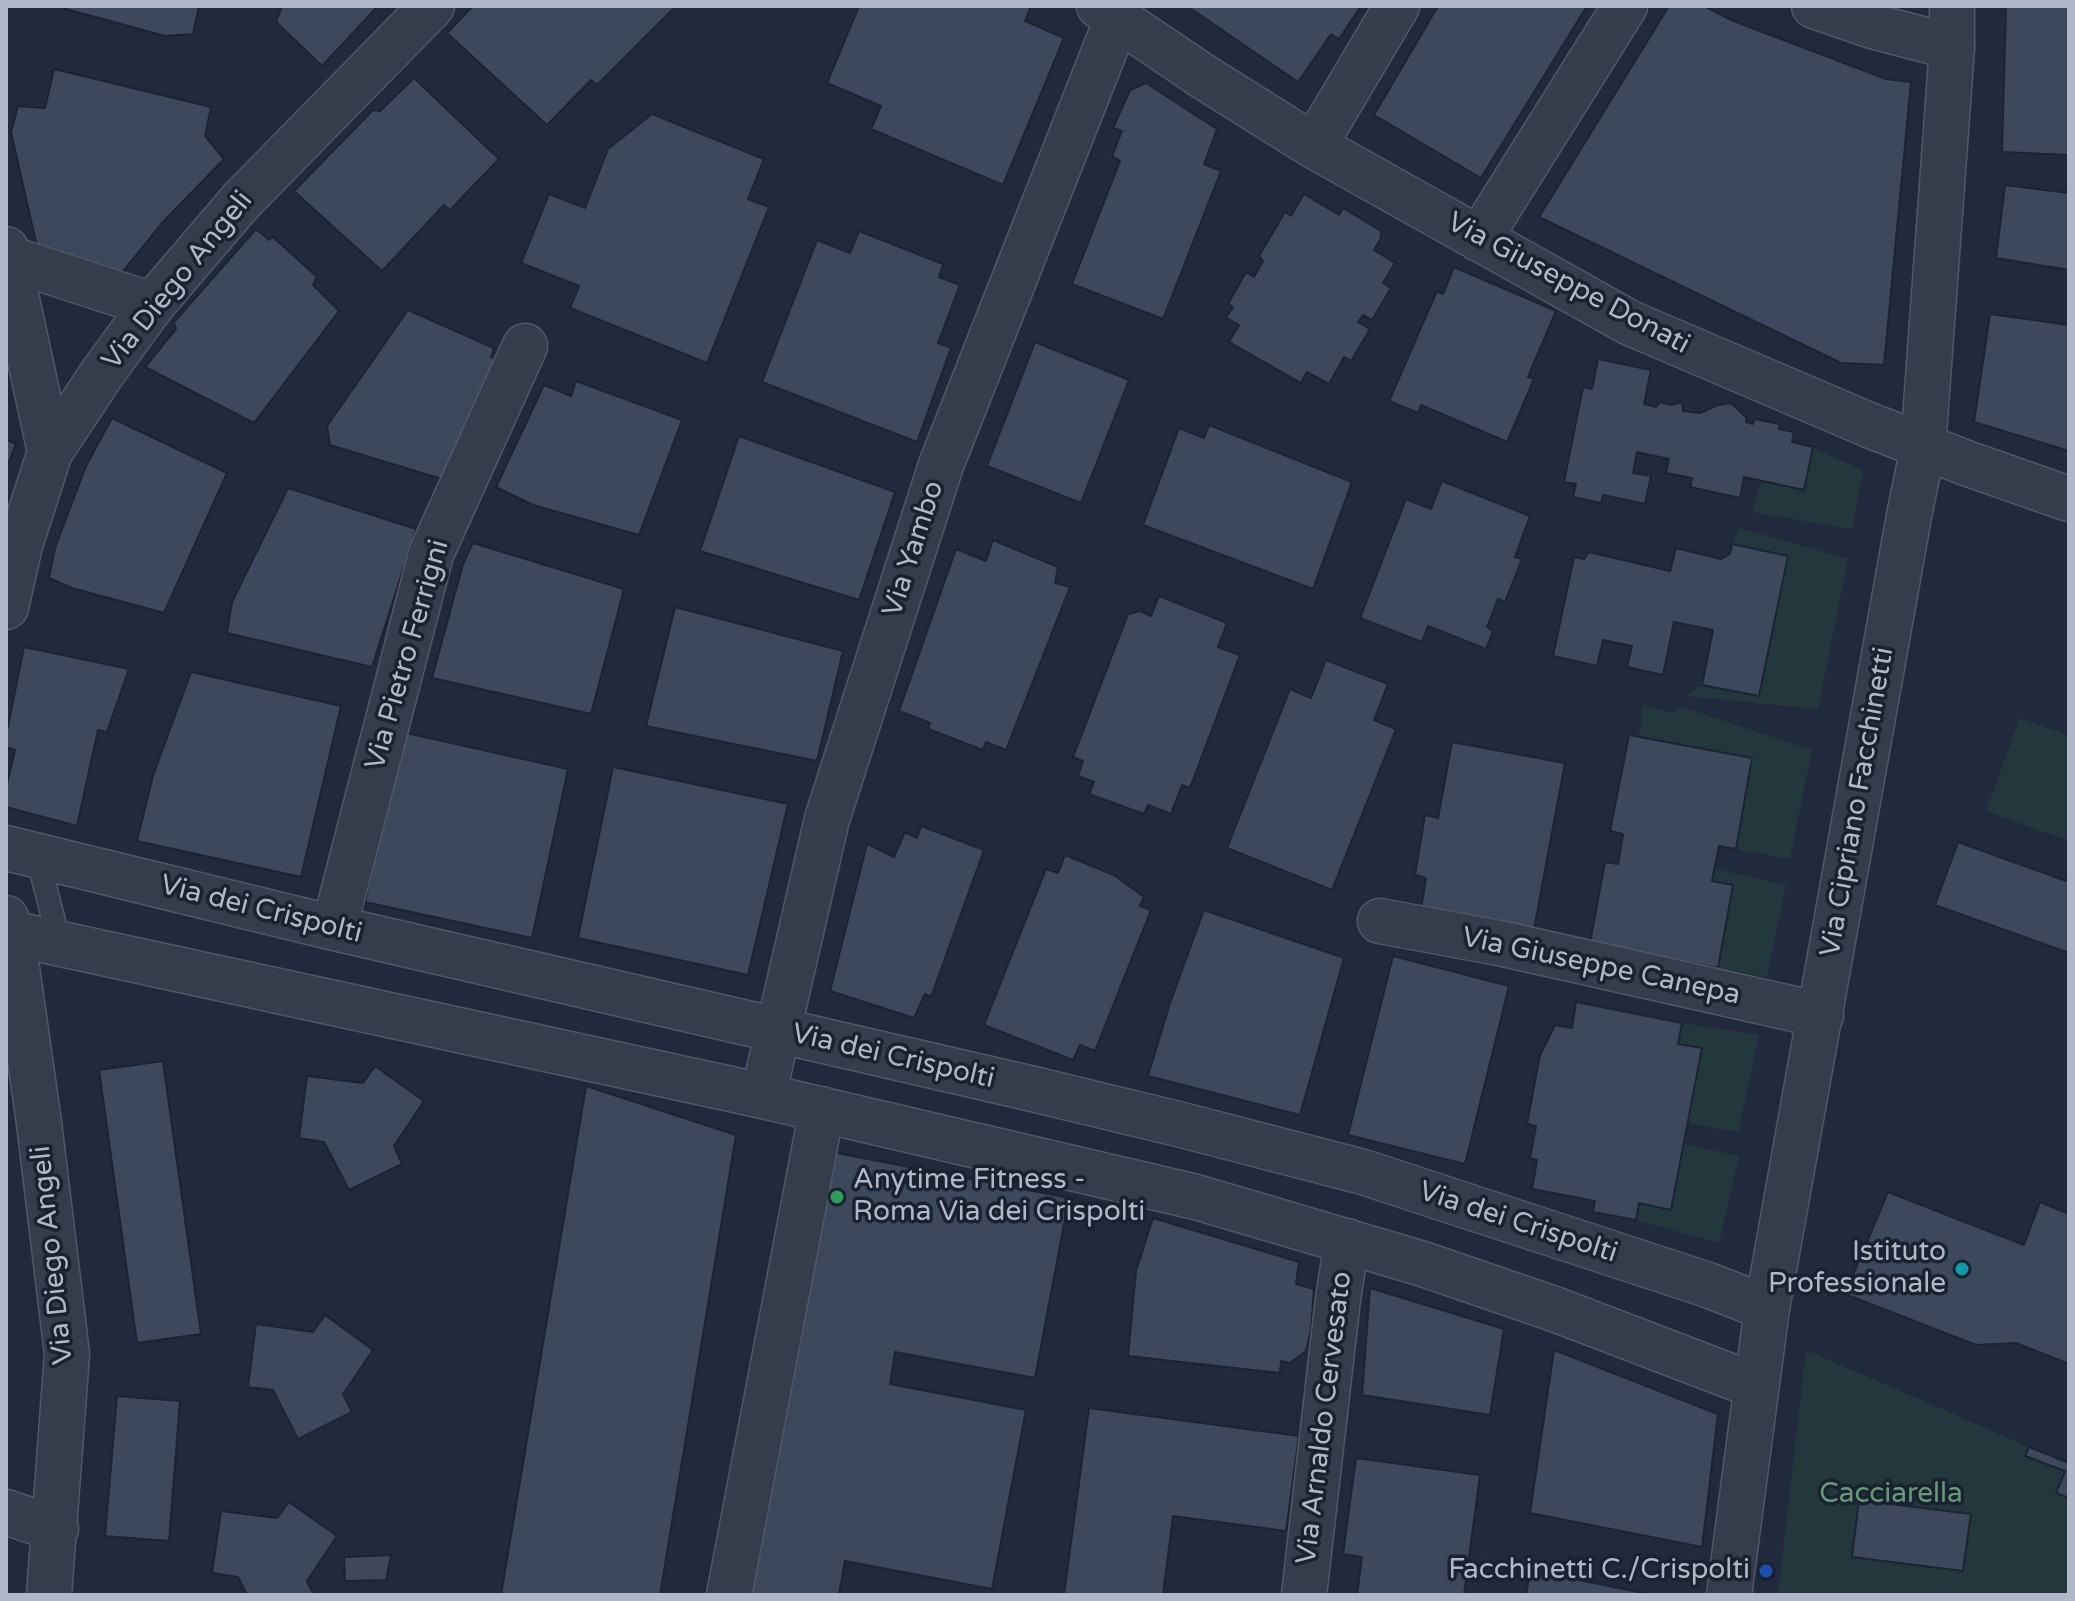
<!DOCTYPE html>
<html>
<head>
<meta charset="utf-8">
<style>
	body { margin:0 }
	#map { position:relative; width:2075px; height:1601px; overflow:hidden; background:#212a3c; font-family:"Varela Round",sans-serif }
	canvas { display:block }
	.frame { position:absolute; inset:0; border:8px solid #b0b7c8; pointer-events:none }
</style>
</head>
<body>
<div id="map">
<canvas width="2075" height="1601"></canvas>
<div class="frame"></div>
</div>
<script>
const g = document.querySelector('canvas').getContext('2d');
g.lineJoin = 'round';
function fill(path, color) { g.fillStyle = color; g.fill(path, 'evenodd'); }
function stroke(path, color, width, dash) { g.strokeStyle = color; g.lineWidth = width; g.lineCap = dash ? 'butt' : 'round'; g.setLineDash(dash || []); g.stroke(path); }
function write(font, color, halo, rows, align = 'center') {
  g.font = font + ' "Varela Round",sans-serif'; g.lineWidth = 7; g.setLineDash([]); g.textBaseline = 'middle'; g.strokeStyle = halo; g.fillStyle = color; for (const [text, x, y, turn = 0] of rows) {
    g.save(); g.translate(x, y); g.rotate((+turn || 0) * Math.PI / 180); g.textAlign = isNaN(turn) ? turn : align; if (halo) g.strokeText(text, 0, 0); g.fillText(text, 0, 0); g.restore();
  }
}
fill(new Path2D(`
	M1813,447L1863,471L1852,529L1752,512L1761,481L1804,490Z
	M1739,528L1848,559L1818,709L1685,696L1702,685L1759,696L1788,556L1732,544Z
	M1643,705L1671,713L1682,707L1812,750L1790,859L1736,849L1752,758L1639,736Z
	M2020,718L2069,736V841L1986,811Z
	M1715,869L1786,885L1767,977L1718,968L1733,886L1712,881Z
	M1682,1023L1759,1035L1738,1132L1688,1123L1702,1049L1678,1044Z
	M1684,1144L1739,1156L1719,1243L1636,1220L1639,1203L1671,1209Z
	M1806,1350L2029,1447L2026,1456L2065,1471L2069,1498V1595H1778Z`), '#23383d');
const building = new Path2D(`
	M55,6H199L193,34L165,36Z
	M282,6H378L322,66L276,22Z
	M473,6H676L597,85L591,80L547,125L447,33Z
	M859,6H1031L1025,21L1064,38L1003,185L871,129L881,106L827,83Z
	M1187,6H1361L1339,39L1331,34L1298,82Z
	M1438,6H1587L1481,178L1374,115Z
	M1669,6H1704L1731,20L1886,79L1911,82L1884,365L1841,363L1539,217Z
	M2006,6H2069V155L2002,152Z
	M54,69L211,107L205,136L224,159L163,222L116,280L40,260L11,132L18,106L45,108Z
	M414,78L499,159L450,210L444,205L382,271L294,191L373,110L380,111Z
	M1146,83L1217,129L1204,164L1221,171L1163,319L1072,284L1120,161L1112,156L1122,131L1113,128L1130,90Z
	M652,114L764,159L748,199L769,207L707,363L570,308L579,286L521,263L549,194L585,208L608,149Z
	M2005,185L2069,193V270L1996,258Z
	M1304,194L1339,215L1343,208L1381,231V238L1374,250L1395,263L1383,283L1391,288L1372,320L1363,315L1358,322L1370,329L1351,361L1344,357L1329,384L1307,372L1301,383L1229,342L1239,325L1226,318L1233,307L1228,304L1246,272L1254,277L1263,261L1259,256L1285,212L1291,216Z
	M256,229L269,240L273,237L317,277L313,285L339,311L254,423L145,367L176,329L174,322Z
	M859,231L943,264L939,277L960,285L938,343L951,348L917,442L762,382L817,240L850,253Z
	M1454,267L1556,311L1528,377L1534,379L1507,442L1421,405L1418,413L1389,401L1437,291L1443,294Z
	M408,310L494,348L491,357L497,359L445,480L330,445L327,426Z
	M1990,314L2069,325V451L1974,422Z
	M1035,342L1129,380L1081,503L987,466Z
	M1598,359L1651,370L1644,404L1656,407L1660,402L1671,405L1682,402L1683,411L1700,413L1718,405L1731,403L1747,418L1746,422L1753,424L1755,419L1780,424L1779,429L1794,432L1792,442L1813,447L1804,490L1744,477L1740,498L1690,487L1692,478L1666,473L1669,459L1637,452L1633,473L1651,476L1645,504L1603,495L1601,503L1573,497L1576,484L1564,482L1583,387L1592,389Z
	M576,381L682,420L639,535L533,505L496,487L544,385L571,396Z
	M112,418L227,473L164,613L72,588L49,578L55,548L86,466Z
	M1209,425L1352,482L1313,589L1143,525L1179,428L1204,438Z
	M739,436L895,492L859,600L700,551Z
	M6,440L16,444L6,469Z
	M1442,481L1530,516L1515,557L1522,559L1505,602L1498,599L1487,627L1493,631L1486,649L1428,626L1422,642L1360,618L1406,499L1431,509Z
	M288,488L416,529L372,667L227,633L232,602Z
	M993,540L1058,567L1055,583L1070,587L1006,750L986,742L983,750L928,729L930,723L899,711L956,549L986,561Z
	M473,543L624,589L591,714L432,678L463,564Z
	M1732,544L1788,556L1759,696L1702,685L1713,630L1674,622L1663,675L1627,667L1632,646L1603,640L1597,666L1553,656L1574,557L1584,559L1589,552L1670,571L1676,548L1721,559L1730,554Z
	M1159,596L1227,623L1218,647L1240,655L1190,788L1182,785L1171,814L1148,805L1144,814L1089,794L1094,782L1078,776L1083,761L1073,757L1128,614L1140,611L1151,616Z
	M675,607L843,651L817,761L646,726Z
	M24,647L129,669L107,732L98,730L77,826L6,807V788L15,750L6,747V736Z
	M1326,660L1388,684L1374,720L1396,729L1332,890L1227,848L1290,689L1311,698Z
	M191,672L341,706L301,877L137,841L153,776Z
	M402,732L568,769L532,938L365,902Z
	M1629,735L1752,758L1736,849L1719,846L1712,881L1733,885L1718,968L1590,943L1605,862L1618,864L1623,834L1610,831Z
	M1452,742L1565,763L1534,929L1421,909L1426,878L1415,875L1425,815L1438,818Z
	M613,767L788,804L748,975L578,938Z
	M921,826L984,850L931,997L925,994L914,1018L830,991L867,844L894,857L905,832L917,838Z
	M1958,842L2069,882V953L1935,905Z
	M1065,855L1114,875L1144,897L1140,906L1151,910L1095,1051L1080,1045L1073,1060L984,1025L1046,869L1058,873Z
	M1204,910L1344,958L1300,1115L1148,1076L1170,1003Z
	M1393,956L1509,986L1465,1164L1348,1135Z
	M1576,1002L1682,1023L1678,1044L1702,1048L1671,1210L1639,1203L1636,1220L1593,1212L1595,1201L1532,1189L1537,1160L1530,1158L1536,1126L1527,1124L1540,1055L1555,1025L1572,1028Z
	M163,1061L201,1334L137,1343L99,1070Z
	M375,1066L424,1101L394,1146L402,1164L349,1190L324,1142L299,1138L307,1076L363,1083Z
	M586,1086L736,1135L660,1595H501Z
	M832,1152L1069,1198L1035,1378L895,1352L890,1384L1026,1410L992,1589L845,1561L839,1595H747Z
	M1888,1192L2024,1245L2040,1202L2069,1214V1364L2016,1343L1976,1345L1845,1294Z
	M1153,1218L1299,1262L1296,1284L1314,1289L1311,1330L1306,1351L1290,1363L1281,1361L1280,1373L1128,1356L1136,1271Z
	M1370,1288L1504,1329L1490,1415L1362,1395Z
	M325,1315L373,1350L343,1394L352,1412L298,1439L273,1390L248,1387L256,1324L313,1332Z
	M1554,1350L1718,1414L1702,1547L1530,1513Z
	M117,1396L180,1401L169,1541L105,1536Z
	M1089,1408L1299,1436L1286,1531L1173,1516L1163,1595H1064Z
	M2029,1447L2069,1463V1498L2056,1493L2065,1471L2025,1456Z
	M1356,1458L1480,1475L1464,1595H1357L1362,1557L1343,1554Z
	M1859,1500L1971,1514L1963,1571L1852,1557Z
	M289,1502L337,1536L307,1581L314,1595H247L238,1577L212,1573L221,1511L277,1518Z
	M391,1555L386,1580L345,1581L344,1557Z
	M1530,1570L1653,1595H1526Z`);
fill(building, '#3d485c');
stroke(building, '#1c2433', 2);
const service = new Path2D(`
	M37,855L60,945`);
const minor = new Path2D(`
	M1099,6L1204,77L1314,146L1630,323L1869,425L1966,463L2069,499
	M1814,6L1872,26L1952,47
	M1314,146L1397,6
	M1479,239L1625,6
	M6,249L50,452
	M8,258L152,305
	M6,607L20,545L50,452L101,375L152,305L241,201L432,6
	M6,848L334,928L1033,1089L1182,1125L1363,1172L1708,1285L1767,1308
	M6,918L12,933L39,1123L67,1354L49,1595
	M1380,921L1504,944L1821,1015
	M334,928L431,554L525,346
	M6,932L763,1096L1196,1197L1423,1264L1557,1310L1756,1386
	M763,1096L827,819L941,465L1117,19
	M6,1512L56,1529
	M729,1595L822,1109
	M1304,1595L1338,1299L1347,1241`);
const tertiary = new Path2D(`
	M1729,1595L1767,1308L1909,516L1923,447L1952,47V6`);
stroke(service, '#505767', 25);
stroke(minor, '#505767', 47);
stroke(tertiary, '#505767', 47);
stroke(service, '#353c4c', 22);
stroke(minor, '#353c4c', 44);
stroke(tertiary, '#353c4c', 44);
for (const [x, y, r, color] of [
	[837,1197,8,"#2e9e5b"],
	[1962,1269,8,"#0f9aa8"],
	[1766,1571,8,"#1a4fb4"]
]) { const dot = new Path2D(); dot.arc(x, y, r, 0, 2 * Math.PI); g.fillStyle = color; g.fill(dot); stroke(dot, '#1a2231', 3); }
write('28px', '#b0b7c8', '#1a2231', [
	["Via Diego Angeli",178,281,-51],
	["Via Giuseppe Donati",1568,284,28],
	["Via Yambo",914,549,-72],
	["Via Pietro Ferrigni",408,655,-74],
	["Via Cipriano Facchinetti",1858,802,-80],
	["Via dei Crispolti",261,910,14],
	["Via Giuseppe Canepa",1601,967,12],
	["Via dei Crispolti",893,1057,13],
	["Via dei Crispolti",1518,1223,18],
	["Via Diego Angeli",53,1255,-96],
	["Via Arnaldo Cervesato",1325,1418,-83]
]);
write('28px', '#b0b7c8', '#1a2231', [
	["Anytime Fitness -",853,1181,"left"],
	["Roma Via dei Crispolti",853,1213,"left"],
	["Istituto",1946,1253],
	["Professionale",1946,1285],
	["Facchinetti C./Crispolti",1750,1571]
], 'right');
write('28px', '#669b77', '#1a2231', [
	["Cacciarella",1891,1495]
]);
</script>
</body>
</html>
